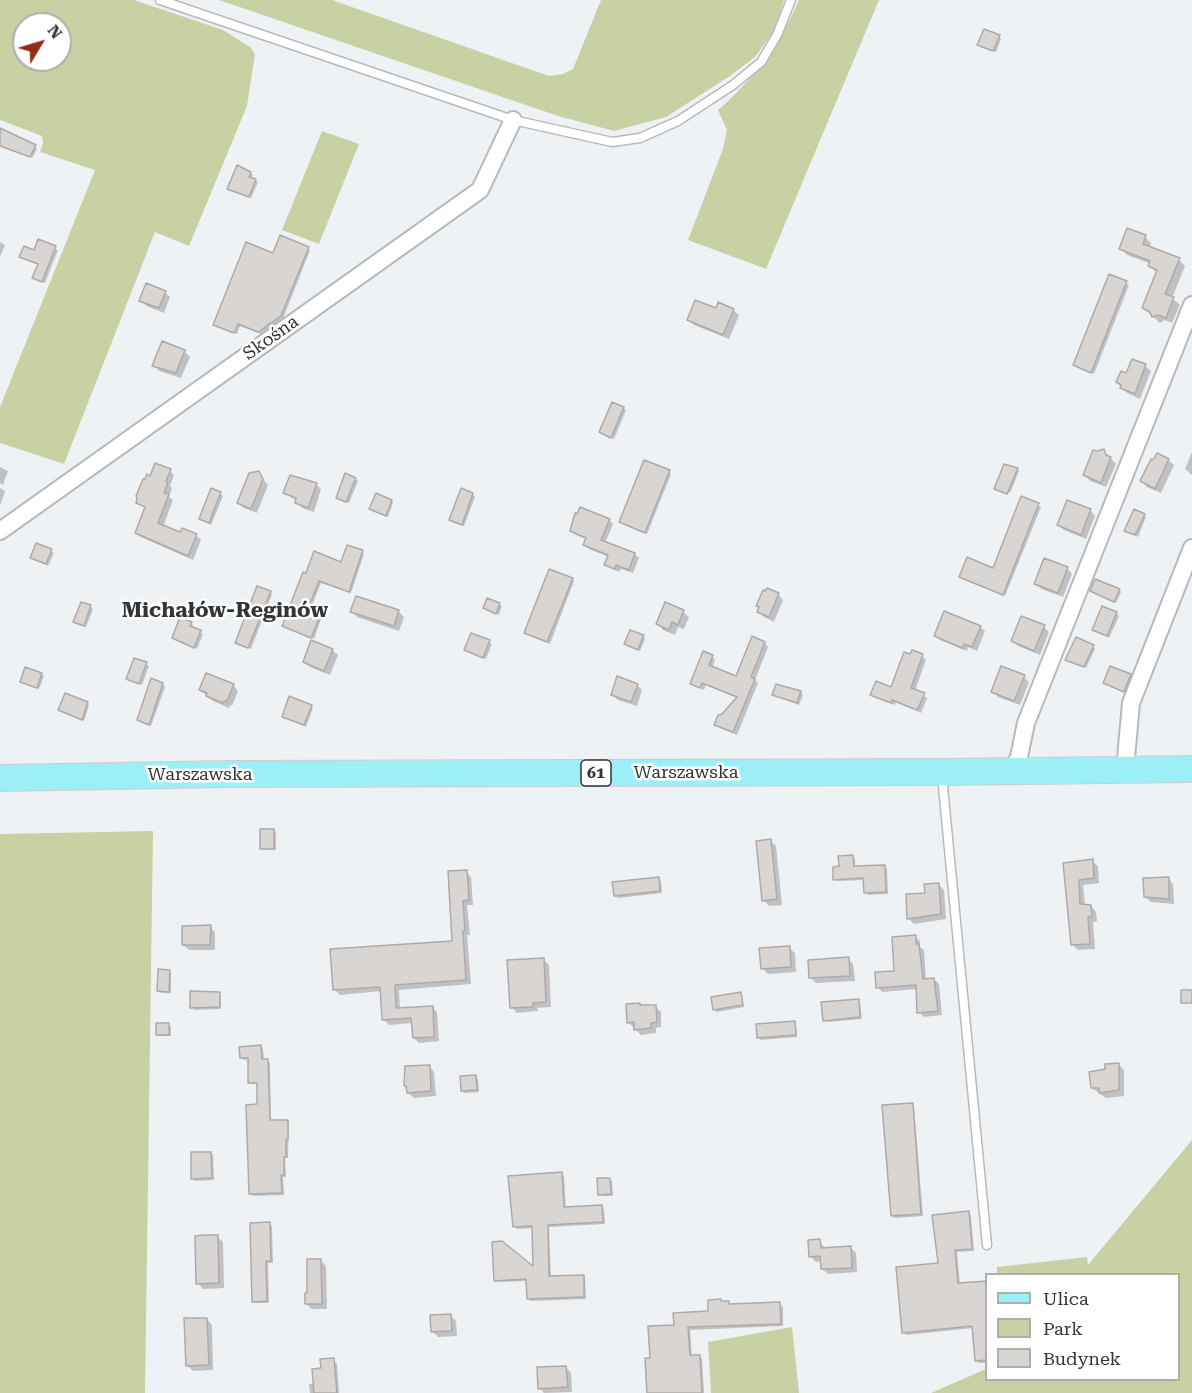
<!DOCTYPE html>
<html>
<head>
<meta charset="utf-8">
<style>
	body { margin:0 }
	#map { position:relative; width:1192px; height:1393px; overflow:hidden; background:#eff2f5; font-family:"Roboto Serif",serif }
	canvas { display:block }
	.legend { position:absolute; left:985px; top:1273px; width:195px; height:108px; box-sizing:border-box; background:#fff; border:2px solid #adaeae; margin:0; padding:8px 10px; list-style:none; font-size:18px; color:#333435 }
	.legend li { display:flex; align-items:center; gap:12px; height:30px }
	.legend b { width:30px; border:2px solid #adaeae }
	.north { position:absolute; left:12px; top:12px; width:60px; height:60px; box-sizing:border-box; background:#fff; border:2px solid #adaeae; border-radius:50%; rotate:52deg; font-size:16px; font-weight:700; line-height:24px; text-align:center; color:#333435 }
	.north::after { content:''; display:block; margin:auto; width:21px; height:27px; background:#952c1a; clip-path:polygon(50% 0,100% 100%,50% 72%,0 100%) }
</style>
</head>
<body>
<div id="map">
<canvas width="1192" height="1393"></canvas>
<ul class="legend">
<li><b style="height:8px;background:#9deff7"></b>Ulica</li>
<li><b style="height:16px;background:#c8d1a4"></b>Park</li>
<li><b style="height:16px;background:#d9d5d3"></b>Budynek</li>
</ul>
<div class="north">N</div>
</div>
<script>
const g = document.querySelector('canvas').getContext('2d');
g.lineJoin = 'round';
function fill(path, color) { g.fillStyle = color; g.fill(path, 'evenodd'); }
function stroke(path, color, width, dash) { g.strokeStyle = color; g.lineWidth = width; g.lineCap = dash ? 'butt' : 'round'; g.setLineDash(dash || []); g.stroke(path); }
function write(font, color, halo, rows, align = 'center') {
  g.font = font + ' "Roboto Serif",serif'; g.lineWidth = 5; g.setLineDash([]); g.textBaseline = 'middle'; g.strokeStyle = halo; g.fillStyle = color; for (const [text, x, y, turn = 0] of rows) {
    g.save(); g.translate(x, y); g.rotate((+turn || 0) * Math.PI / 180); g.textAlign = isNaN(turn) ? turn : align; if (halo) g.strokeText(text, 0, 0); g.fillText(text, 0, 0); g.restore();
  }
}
fill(new Path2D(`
	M0,0H134L223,30L250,47L255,54L247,106L189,246L155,232L64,464L0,443V407L95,170L40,152L43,143L42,136L0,120ZM24,24H60V60H24Z
	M219,0H332L549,76L563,74L573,69L601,0H784L774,31L755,57L730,76L666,117L614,131L558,116Z
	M799,0H879L766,269L688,240L723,149L727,130L718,110C754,79 780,43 799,0Z
	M322,131L359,144L319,244L282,230Z
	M153,831L145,1393H0V834Z
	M1192,1140V1393H931L986,1369V1380H1178V1274H997V1267L1087,1257L1088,1265Z
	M792,1327L799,1393H711L708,1342Z`), '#c8d1a4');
fill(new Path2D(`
	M999,37L1001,39L996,52L981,47Z
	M0,130L35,146L37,149L32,158L0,146Z
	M250,173L253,175L251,179L258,182L251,198L229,188Z
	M1145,237L1151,243L1150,248L1179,260L1185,266L1172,298L1180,305L1172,323L1165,320L1160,323L1143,308L1156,272L1150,266L1151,264L1127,255L1121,248Z
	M39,241L58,250L45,283L34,277L39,264L23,258L35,252Z
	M0,242L5,245L0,257Z
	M308,248L310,250L283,319L261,334L240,326L237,334L217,327L274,255Z
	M1110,276L1129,285L1094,374L1075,365Z
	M165,292L170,297L164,313L146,306L141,300Z
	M716,310H733L739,315L729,339L694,325L689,320Z
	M184,351L190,357L181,378L159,371L154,365Z
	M1145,366L1151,371L1140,399L1127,393L1118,382Z
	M623,408L626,410L614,439L603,434L601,432Z
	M1103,450L1116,464L1106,487L1090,481L1085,475Z
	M1192,452V475L1185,469Z
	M1168,460L1174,465L1161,493L1147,487L1142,481Z
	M0,467L8,471L3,485L0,483Z
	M1017,469L1019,471L1010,493L996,488Z
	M170,471L174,475L170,486L172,488L169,497L173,500L163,527L181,534L196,535L201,540L193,560L141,537L136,533L146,509L138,502L151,478Z
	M258,472L268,485L257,513L244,508L239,503Z
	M669,472L671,474L647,534L623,524L621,522Z
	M355,479L358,481L349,503L340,500L337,497Z
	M316,484L321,489L314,512L302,508L297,501L285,493Z
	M0,488L5,491L0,506Z
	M212,490L223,496L211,525L201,519Z
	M472,494L475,497L464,526L453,522L450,520Z
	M1022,498L1041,507L1005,596L963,579L961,577L993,570Z
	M391,501L393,503L388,517L371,509Z
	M1090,510L1095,516L1086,539L1064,530L1059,525Z
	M1144,515L1146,517L1138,537L1128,532Z
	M609,520L613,524L605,543L634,554L639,558L633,573L621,569L619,572L610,568L606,564L609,557L589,549L585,545L587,539L576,535L572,531Z
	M51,551L54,553L48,566L32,558Z
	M362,551L364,554L351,593L321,583L311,608L323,614L314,639L284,626L304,574L342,564Z
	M1067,568L1072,574L1063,597L1041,589L1036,583Z
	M572,579L574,581L550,644L528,635L526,633Z
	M1119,590L1121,592L1116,603L1091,591Z
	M270,592L272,594L251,649L239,645L237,642Z
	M778,594L783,600L774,622L764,617L758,612Z
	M488,600L502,606L499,615L485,608Z
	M90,607L93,609L86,627L77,624L75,621Z
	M352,611H398L404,617L399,631L357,617Z
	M683,612L689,617L684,629L678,627L675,635L663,630L658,624Z
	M1116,613L1119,616L1109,638L1094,630Z
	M191,623L193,625L192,628L203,634L197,649L176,640Z
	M980,627L985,631L977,651L968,647L967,651L940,640L936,636Z
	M1044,627L1049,632L1040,655L1018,646L1013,641Z
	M472,635L492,644L486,659L466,650Z
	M643,636L645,639L640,651L626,644Z
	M765,643L768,647L755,680L758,683L737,735L720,728L716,725L738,698L706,685L704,690L692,684L712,656L715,660L712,668L737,678Z
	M1093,646L1095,649L1086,668L1069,661Z
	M332,650L338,655L330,675L310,667L304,662Z
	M913,652L926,659L915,691L927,698L921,713L896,702L895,705L876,698L872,695L892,689Z
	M146,664L149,666L142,685L128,679Z
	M41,674L44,676L39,689L22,682Z
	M1130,675L1133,677L1127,693L1105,683Z
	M1024,677L1029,682L1020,705L998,697L993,691Z
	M163,684L165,687L151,726L141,722L139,720Z
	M233,685L238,691L232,706L230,705L229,708L213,701L200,690Z
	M637,685L642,690L637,706L618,700L612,694Z
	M800,692L803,695L799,705L774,695Z
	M87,703L89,705L84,721L60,710Z
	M311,706L313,708L306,727L283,717Z
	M274,831L276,833V850H264L261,848Z
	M770,841L776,846L782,905L769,906L764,901Z
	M853,857L855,859V867L884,866L887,869L888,894L868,895L865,892V880L837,881L835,879L840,868Z
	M1092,861L1098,866L1099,883L1083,885L1085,906H1091L1096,912L1097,921L1093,922L1095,949L1078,950L1073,945L1065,864Z
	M466,872L471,877L473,905H467L470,935H467L471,984L399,990L400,1009L432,1007L437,1012L439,1041L419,1043L414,1038L413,1023L389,1025L384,1020L382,991L340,995L335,990L454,942Z
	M1168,878L1173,884L1174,904L1151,902L1145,897Z
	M658,879L661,881L662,893L618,898L615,896Z
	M938,884L944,890L946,919L914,924L908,918L926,894Z
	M210,927L215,932V950H189L183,945Z
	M915,937L920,941V947L924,950L926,980L934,979L939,984L942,1015L924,1017L919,1012L917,989L882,992L878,987L896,972Z
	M789,948L795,953L796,972L768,974L762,968Z
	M848,958L853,964L855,981L816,983L811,978Z
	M543,959L549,965L551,1007L537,1008L538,1011L517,1013L512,1007Z
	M169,971L171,973V993H161L159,991Z
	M219,994L221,996V1009L194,1010L192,1007Z
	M740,994L742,996L744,1007L717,1012L715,1010Z
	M858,1000L860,1003L862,1019L827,1022L825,1020Z
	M655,1006L661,1012V1027L656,1028V1033L641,1035L628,1022L641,1007Z
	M794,1023L796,1025L797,1037L761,1040L759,1038Z
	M169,1025L171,1027V1036H160L158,1034Z
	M261,1047L263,1049L264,1060L270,1063L271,1122L287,1121L289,1123L288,1158H285L286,1177H283L284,1195L253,1196L251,1194L259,1084H252L250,1082L249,1059L244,1060L241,1058Z
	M1118,1064L1124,1070V1096L1106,1098L1092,1088L1107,1070Z
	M429,1066L434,1072L436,1096L414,1098L408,1093L405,1086Z
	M475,1077L478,1079L479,1092L464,1093L462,1091Z
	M912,1104L914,1107L923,1216L895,1218L893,1216Z
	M211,1153L213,1155L214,1180L195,1181L193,1178Z
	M562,1174L564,1176L566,1209L602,1207L604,1209L605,1224L549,1227L551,1277L583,1276L585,1278L586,1299L531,1301L528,1299V1281L498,1282L495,1280L534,1269L533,1228L517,1229L515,1226Z
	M610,1179L612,1181L613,1196H602L599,1194Z
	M969,1213L971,1216L974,1251L957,1252L960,1285L986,1283V1363H979L976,1360L974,1328L906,1335L903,1332Z
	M269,1224L272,1226L273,1263H268L269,1303H256L254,1301Z
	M217,1237L223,1242L224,1288L203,1289L198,1283Z
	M820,1241L825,1249L850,1247L856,1253L857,1272L828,1274L822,1269V1261L816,1262L810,1256Z
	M320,1260L326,1266L327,1309H312L306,1304Z
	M729,1302L732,1305L780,1304L783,1307V1326L690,1330L692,1357L699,1356L702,1359L704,1393H649L652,1359L675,1326L710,1313L723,1303Z
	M450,1315L456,1321L457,1336L438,1337L432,1331Z
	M207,1319L212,1325L213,1370L193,1371L187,1365Z
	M333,1360L337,1364L339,1393H310L309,1384H315L323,1369Z
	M566,1367L571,1373L572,1392L544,1393L540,1388Z`), '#0003');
const building = new Path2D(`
	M984,29L1000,35L993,51L977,45Z
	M0,128L36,145L30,157L0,146Z
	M237,165L251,172L249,177L256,179L249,197L227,189Z
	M1127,228L1146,235L1143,244L1180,258L1165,294L1174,297L1166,318L1158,315L1152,317L1150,312L1142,308L1157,270L1148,266L1150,261L1119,249Z
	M280,235L309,247L281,316L258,332L238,324L234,333L213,325L246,242L273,253Z
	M38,239L56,246L42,282L32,278L38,264L19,257L24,246L34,250Z
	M1109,274L1127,281L1091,373L1073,365Z
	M146,283L166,291L159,308L139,301Z
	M695,300L716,308L718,302L734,309L723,335L687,320Z
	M162,341L185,350L176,373L152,366Z
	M1132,359L1146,364L1135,394L1120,388L1121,385L1116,382L1121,371L1126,373Z
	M612,402L624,407L611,438L599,432Z
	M1104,449L1106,455L1111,457L1101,483L1083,475L1093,450L1097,451Z
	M1157,453L1169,459L1155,489L1140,481L1151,459L1153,460Z
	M644,460L670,470L645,533L619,522Z
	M155,463L171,469L166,481L168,482L164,493L169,494L158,523L180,532L182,528L197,534L188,556L135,533L145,507L136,503L137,498L136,496L143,479H145L147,474L150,476Z
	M1004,464L1018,468L1007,494L994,489Z
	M259,471L263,479L251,509L237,503L249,473Z
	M345,473L356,478L346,502L336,498Z
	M290,475L317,483L308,508L295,503L296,498L283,493Z
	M211,488L221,492L209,523L199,519Z
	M461,488L473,493L462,525L449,520Z
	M376,493L392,500L386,516L369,509Z
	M1021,496L1039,503L1003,595L959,577L967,557L993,568Z
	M1067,500L1091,509L1081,535L1057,525Z
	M580,507L610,519L601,540L635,553L629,570L616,565L615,569L604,565L608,555L583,545L586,538L570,531L575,513L577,514Z
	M1134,509L1145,514L1135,535L1124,531Z
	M36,543L52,549L46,564L30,558Z
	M347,545L363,550L349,592L319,581L309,606L322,611L311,638L282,626L303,572L306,573L314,551L341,562Z
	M1044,558L1068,567L1058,593L1034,584Z
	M549,569L573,578L547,642L524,633Z
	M1095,579L1120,589L1114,602L1090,591Z
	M257,586L271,591L248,648L235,643Z
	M767,588L779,593L769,617L757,612L759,607L756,606L763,590L765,591Z
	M356,596L399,610L394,626L350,612Z
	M487,598L500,603L496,614L483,608Z
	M81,602L91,605L84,626L73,622Z
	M665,602L684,610L678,625L672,622L669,630L656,624Z
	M1102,606L1117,612L1107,636L1092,630Z
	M944,611L981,626L972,647L964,644L962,648L934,636Z
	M1021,616L1045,625L1034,651L1011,641Z
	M180,617L192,622L190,626L201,630L194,648L172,638Z
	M630,630L644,635L638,650L624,644Z
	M471,633L490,640L483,658L464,650Z
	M752,636L765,642L751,677L755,679L733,732L714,725L718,715L722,714L737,697L702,683L700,688L690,684L703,651L713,655L709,665L736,676Z
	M1076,637L1094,645L1084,667L1065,660Z
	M311,640L333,649L324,671L303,662Z
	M912,650L923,654L911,688L925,693L917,710L892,700L891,703L870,695L876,681L891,687L904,652L910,654Z
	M134,658L147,662L139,684L126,679Z
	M1001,666L1025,675L1014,701L991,692Z
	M1110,666L1131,674L1124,692L1103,683Z
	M25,667L42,673L37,688L20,682Z
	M206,673L234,684L227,701H224L223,703L206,696L207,693L199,690Z
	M617,676L638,684L631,702L611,695Z
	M151,678L163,683L149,725L137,720Z
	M776,684L801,691L797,703L772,695Z
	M65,693L88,702L82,720L58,710Z
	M289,696L312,705L304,725L282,717Z
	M260,829H274V849H260Z
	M771,839L777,899L762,901L756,841Z
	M853,855L854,866L885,865L886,892L864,893L863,878L833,880V867L839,866L838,856Z
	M1093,859L1094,878L1079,880L1080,904L1091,905L1092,916L1088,917L1090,944L1071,945L1063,863Z
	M467,870L469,900L463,901L465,931H463L466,980L395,985L396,1008L433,1006L434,1037L413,1038L411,1018L382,1020L380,987L333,990L330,949L452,941L448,871Z
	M659,877L660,891L614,896L612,882Z
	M1169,877V899L1144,897L1143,878Z
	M939,883L941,914L907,919L906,894L925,893L924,884Z
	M211,925L210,945H182V926Z
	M916,935V944H919L923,979L934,978L938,1011L917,1013L916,985L876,988L875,972L894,971L892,937Z
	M790,946L791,967L761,969L759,948Z
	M849,957L850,976L809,978L808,960Z
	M544,958L546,1002L533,1003V1007L510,1008L507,960Z
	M158,969L170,970L169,992L157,991Z
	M1181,990H1192V1003H1181Z
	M190,991L220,992V1007L190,1008Z
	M741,992L743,1005L713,1010L711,997Z
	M859,999L860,1017L823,1021L821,1002Z
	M640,1003V1005H656L657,1022L651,1023V1028L634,1030V1022L627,1023L626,1004Z
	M795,1021L796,1035L757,1038L756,1024Z
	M156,1023H169V1035H156Z
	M261,1045L262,1059H268L270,1120H288V1139H286V1157H284V1175H281L282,1193L249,1194L246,1105L257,1104V1083H248V1058H240L239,1047Z
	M1119,1063V1090L1099,1093V1088H1091L1089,1072L1105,1069V1064Z
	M430,1065L431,1091L407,1093L406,1086H404L405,1066Z
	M476,1075L477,1090L461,1091L460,1076Z
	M913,1103L921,1214L891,1216L882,1105Z
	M191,1152H211L212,1178L191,1179Z
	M562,1172L564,1207L602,1205L603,1222L548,1225L549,1276L584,1275V1297L527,1299L526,1279L494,1281L492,1242L502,1241L533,1266L532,1226L513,1227L508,1176Z
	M597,1178H610L611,1194L598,1195Z
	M969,1211L972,1249L955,1250L958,1283L987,1281V1360L975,1361L972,1326L902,1333L896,1267L938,1263L932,1215Z
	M270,1222L271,1261H266L267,1301L252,1302L250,1223Z
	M204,1235H218L219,1283L196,1284L195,1236Z
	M820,1239L821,1248L851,1246L852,1268L821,1269L820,1256L809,1257L808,1240Z
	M307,1259H321L322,1304H305V1293H307Z
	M721,1299V1301H729V1304L780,1302L781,1324L688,1327L690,1355H700L702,1393H647L645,1358H650L648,1326L674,1325L673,1313L708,1311V1300Z
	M451,1314L452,1331L431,1332L430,1315Z
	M184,1318H207L209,1365L186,1366Z
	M334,1358L337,1393H314L312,1369L321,1368L320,1359Z
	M566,1366L568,1387L538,1389L537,1367Z`);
fill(building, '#d9d5d3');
stroke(building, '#aeaaa7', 1.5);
const lane = new Path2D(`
	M160,0L513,120L612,142L640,138L678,121L733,85L761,62L777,35L791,0
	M942,776L987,1245`);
const street = new Path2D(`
	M0,531L480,190L513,120
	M1125,769L1131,703L1192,548
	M1013,770L1019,757L1026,723L1192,305`);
const primary = new Path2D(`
	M0,778L228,774L942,772L1192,769`);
stroke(lane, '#b7b9bd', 11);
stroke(street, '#b7b9bd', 20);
stroke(primary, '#cececf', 28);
stroke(lane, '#fff', 8);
stroke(street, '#fff', 16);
stroke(primary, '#9deff7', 26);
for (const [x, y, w] of [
	[596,773,30]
]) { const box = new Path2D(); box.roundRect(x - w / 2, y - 13, w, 26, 4.5); g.fillStyle = '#fff'; g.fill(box); stroke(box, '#333435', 1.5); }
write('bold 16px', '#333435', null, [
	["61",596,773]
]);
write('18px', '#333435', '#fff', [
	["Skośna",271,338,-35],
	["Warszawska",686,773],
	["Warszawska",200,775]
]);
write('bold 21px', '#333435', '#fff', [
	["Michałów-Reginów",225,611]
]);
</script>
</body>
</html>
